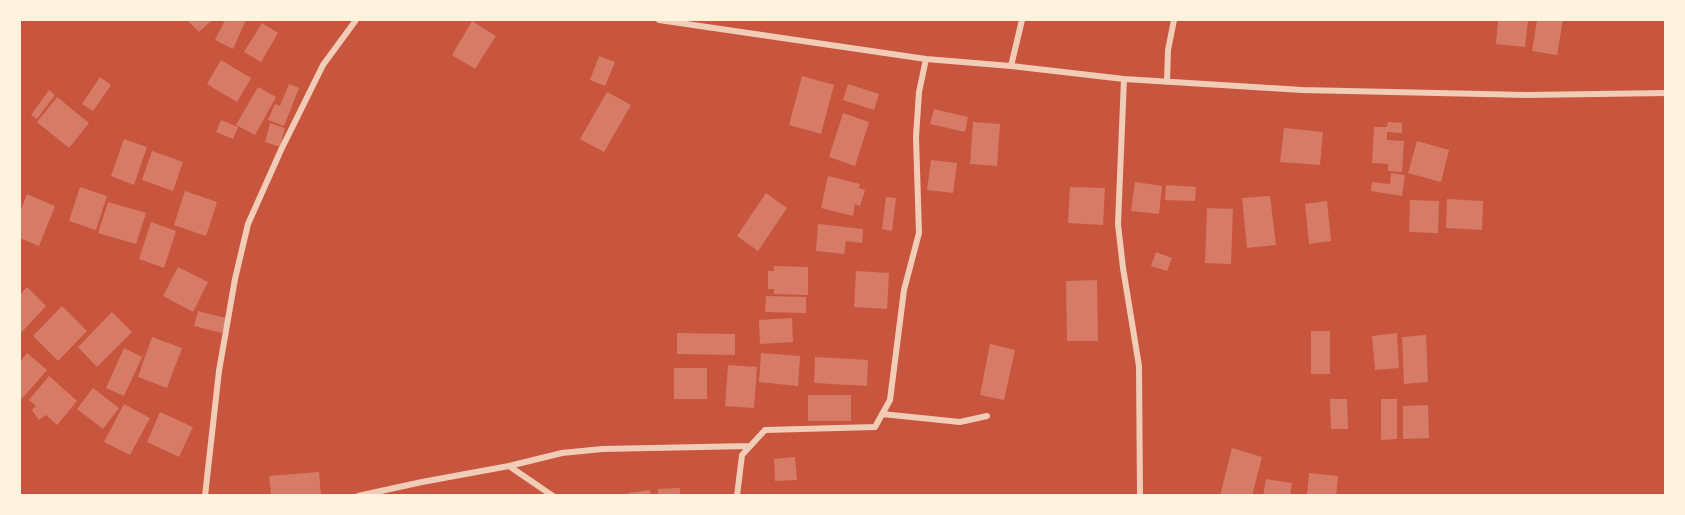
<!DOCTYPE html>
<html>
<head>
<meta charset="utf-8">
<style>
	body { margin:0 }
	#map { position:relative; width:1685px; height:515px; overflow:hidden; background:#c8553d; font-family:Rubik,sans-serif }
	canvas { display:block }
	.frame { position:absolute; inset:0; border:21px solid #fff3e0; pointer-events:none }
</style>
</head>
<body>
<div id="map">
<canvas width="1685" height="515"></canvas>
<div class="frame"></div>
</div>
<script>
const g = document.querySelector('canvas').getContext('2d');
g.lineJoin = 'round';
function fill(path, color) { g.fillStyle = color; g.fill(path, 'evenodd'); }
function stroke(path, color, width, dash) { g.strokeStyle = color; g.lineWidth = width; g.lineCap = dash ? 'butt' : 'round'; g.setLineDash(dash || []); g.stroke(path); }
fill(new Path2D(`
	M187,20H212L199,32Z
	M225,20H246L233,49L215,40Z
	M1498,20H1528L1525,47L1496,44Z
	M1537,20H1563L1557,55L1532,51Z
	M472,21L496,36L475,69L452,55Z
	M262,23L278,33L261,62L244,52Z
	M599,56L615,62L605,86L590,80Z
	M221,60L251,78L237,102L207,84Z
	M802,76L834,85L821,134L789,125Z
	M100,77L111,85L93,111L82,104Z
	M289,84L299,88L284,126L268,120L275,104L280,106Z
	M848,84L879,94L874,110L843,100Z
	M258,87L276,97L255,135L236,125Z
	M49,90L55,95L37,119L31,115Z
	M607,92L631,105L604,152L580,139Z
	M57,97L89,123L69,148L37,122Z
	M934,109L968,117L965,132L930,124Z
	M843,113L869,122L855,166L829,157Z
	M221,120L238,127L233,139L216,132Z
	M973,122L1000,124L997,166L970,164Z
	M1388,122L1402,123V133L1387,132V140L1404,141L1402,172L1388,171V164L1372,163L1374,127H1387Z
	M270,123L285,128L280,147L265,142Z
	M1284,128L1323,132L1320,165L1280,162Z
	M124,139L147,147L134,185L111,176Z
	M1417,141L1449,150L1441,182L1408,173Z
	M152,151L183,162L173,191L142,180Z
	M931,160L957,163L953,193L927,190Z
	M1391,173L1405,175L1402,196L1371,191L1372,182L1390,184Z
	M828,176L860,184L859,188L865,190L860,206L855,204L853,216L821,208Z
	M1135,182L1162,186L1159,214L1131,211Z
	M1166,185L1196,187L1195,201L1165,200Z
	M80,187L107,196L96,230L69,221Z
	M1070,187L1105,188L1103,225L1068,223Z
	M185,191L217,202L206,236L174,225Z
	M766,193L787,208L758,251L737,236Z
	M27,194L55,206L39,246L20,238V212Z
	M1270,196L1276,245L1247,248L1242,198Z
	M886,197L896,198L892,231L882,229Z
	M1447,199L1483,201L1482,230L1446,228Z
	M1410,200L1439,201L1438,233L1409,232Z
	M1327,201L1331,241L1309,244L1305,204Z
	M108,202L146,213L136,244L98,233Z
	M1207,208L1233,209L1231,264L1205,263Z
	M151,222L176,231L164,268L139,259Z
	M818,224L863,229L862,243L846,241L844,254L816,251Z
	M1156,252L1172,258L1167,271L1151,266Z
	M774,266L808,267V295L774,294V289H768V271H774Z
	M178,267L208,282L193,312L163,296Z
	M856,271L889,273L887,309L854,307Z
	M1097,280L1098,341H1067L1066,281Z
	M27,287L46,306L20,334V295Z
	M766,296L806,297V313L765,312Z
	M62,306L87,331L58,361L33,336Z
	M198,311L226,318L222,333L194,326Z
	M112,312L132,332L97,367L78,347Z
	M792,318L793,342L760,344L759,320Z
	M1311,331H1330V374H1311Z
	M677,333L735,334V355L677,354Z
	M1397,333L1399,368L1375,370L1372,336Z
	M1426,335L1428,382L1404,384L1402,337Z
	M152,337L182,348L167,388L138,377Z
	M990,344L1015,350L1004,400L980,395Z
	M124,348L142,357L124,396L106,388Z
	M27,353L47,370L20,401V362Z
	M761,353L800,356L798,386L759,382Z
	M815,357L868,360L867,386L814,383Z
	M728,365L757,367L754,408L725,406Z
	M674,368H707V399H674Z
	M49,376L77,401L57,425L46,415L39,420L32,410L36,406L29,400Z
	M93,388L119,408L103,429L77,409Z
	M808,395H851V421H808Z
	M1330,399H1347L1348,429H1331Z
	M1381,399H1397V439L1381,440Z
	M124,404L150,418L130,455L104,442Z
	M1428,405L1429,438L1403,439V406Z
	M160,412L193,427L179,457L147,442Z
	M1232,448L1262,457L1252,496H1220Z
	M795,457L797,480L775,481L774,459Z
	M319,472L321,496H271L269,476Z
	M1309,473L1338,476L1336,496H1307Z
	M1266,479L1292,483L1290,496H1263Z
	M680,488V496H658V489Z
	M650,490L651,496H629V493Z`), '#d67c66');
stroke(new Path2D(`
	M659,20L926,59L1011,66L1124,79L1302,90L1527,95L1666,93
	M1011,66L1022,20
	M1124,79L1118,224L1123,268L1139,366L1140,496
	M1167,82L1168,50L1174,20
	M882,414L960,422L987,416
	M509,466L562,453L602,449L750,446
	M205,496L219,371L235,279L248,224L281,150L323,65L356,20
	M358,496L422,482L509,466L553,496
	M737,496L742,455L765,430L875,427L890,400L904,290L919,233L916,137L919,92L926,59`), '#f1ccb7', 6);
</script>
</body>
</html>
